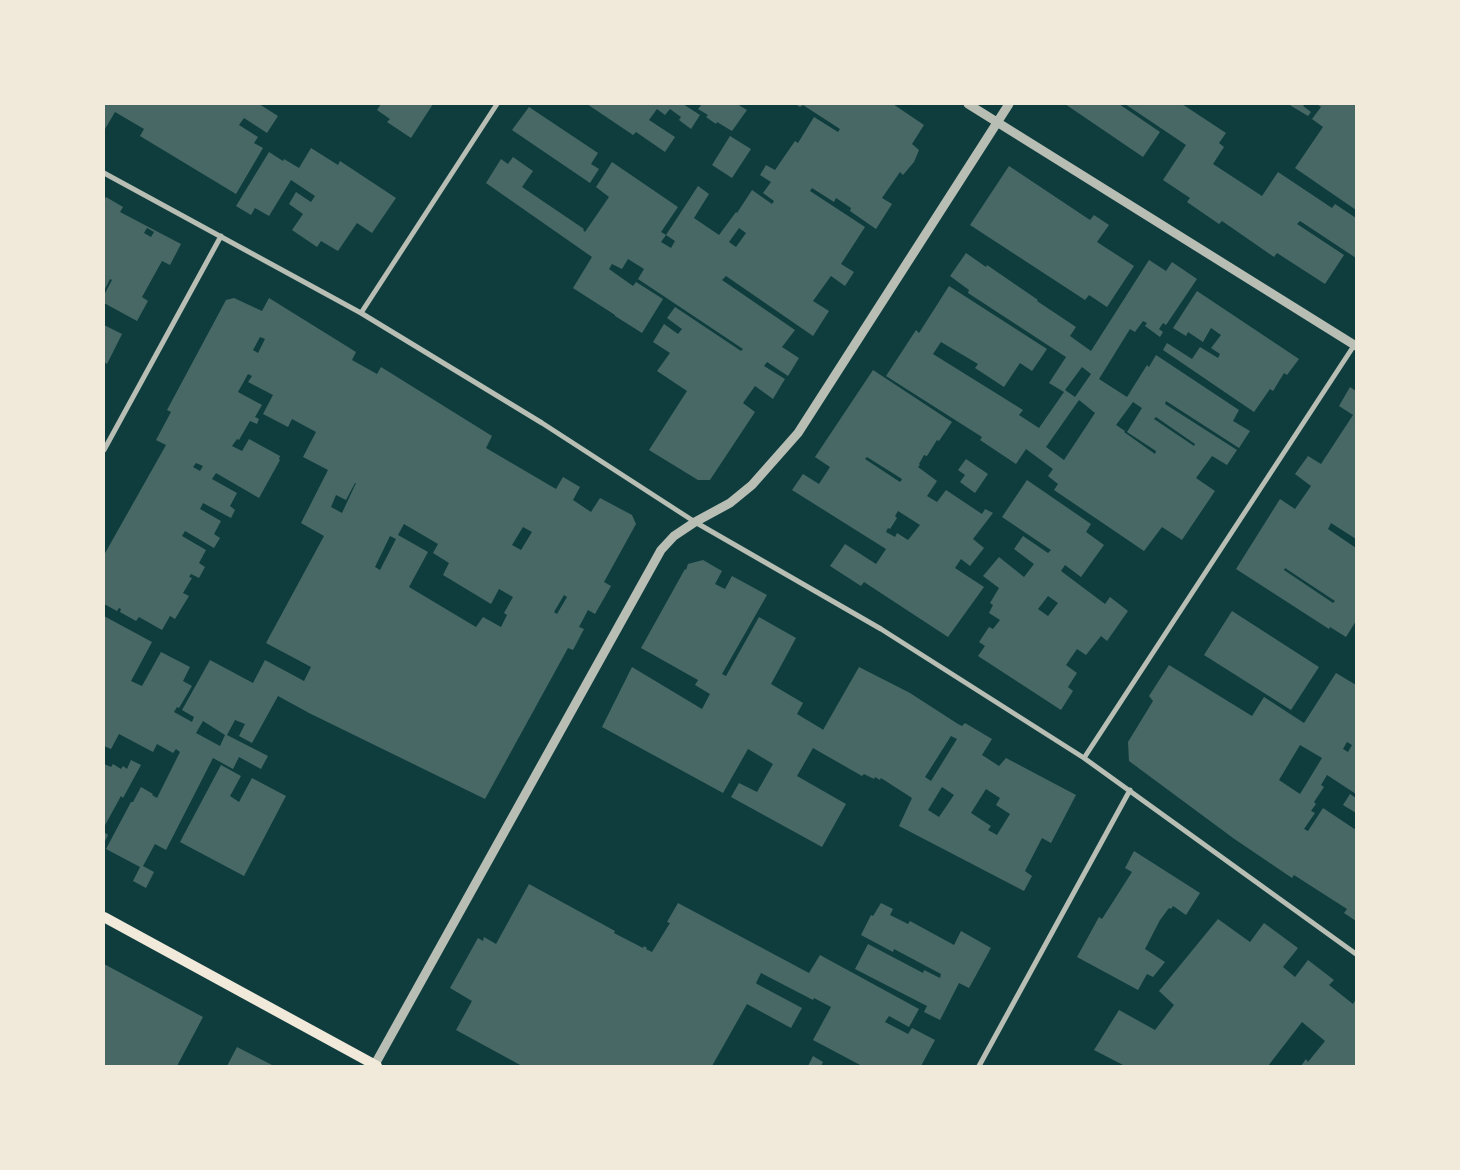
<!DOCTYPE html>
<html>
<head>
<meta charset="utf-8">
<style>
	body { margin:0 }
	#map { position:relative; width:1460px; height:1170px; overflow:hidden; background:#0f3d3e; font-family:"Playfair Display",serif }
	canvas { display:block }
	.frame { position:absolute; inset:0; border:105px solid #f1e9da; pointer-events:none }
</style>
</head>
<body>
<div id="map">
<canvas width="1460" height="1170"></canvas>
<div class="frame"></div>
</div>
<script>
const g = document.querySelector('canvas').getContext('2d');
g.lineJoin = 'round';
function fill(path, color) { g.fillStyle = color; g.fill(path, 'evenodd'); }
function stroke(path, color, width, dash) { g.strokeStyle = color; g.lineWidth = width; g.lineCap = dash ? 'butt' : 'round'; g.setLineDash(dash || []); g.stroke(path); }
fill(new Path2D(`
	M104,104H233L236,105L237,104H259L278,116L267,133L244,118L239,125L258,137L254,143L263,148L236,194L140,136L144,129L115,112L105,129L104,128Z
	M381,104H433L411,138L387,122L390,119L377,110Z
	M587,104H683L700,115L691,129L679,120L681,117L670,109L665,115L657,109L649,120L675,137L665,152L636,132L633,135Z
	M702,104H737L747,110L732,131L717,122L716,124L706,117L708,115L698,109Z
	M795,104H893L924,125L912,144L919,150L914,162L903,175L900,172L882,198L892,204L876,229L850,211L851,208L836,198L834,202L812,188L810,191L865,227L841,264L854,272L845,286L831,276L813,301L829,311L813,336L726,276L722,280L795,330L782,347L799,358L788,376L767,362L764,366L785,379L773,399L755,386L743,403L755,412L710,480H698L649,450L687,391L657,371L670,353L653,342L664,324L678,334L682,329L667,318L675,307L741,351L743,349L638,279L644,269L628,259L622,269L612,264L609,269L633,286L636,282L663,299L642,333L615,316V315L573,288L592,257L486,183L501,159L508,164L513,157L533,171L522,187L584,229L583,230L585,232L609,197L596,187L612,162L678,207L661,232L666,235L661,242L671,248L675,241L666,235L698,186L709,194L694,218L719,235L736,212L737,213L752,190L772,204L774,201L763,193L771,182L760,175L766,165L775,170L795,141L798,143L814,117L838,132L840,129L803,105L800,107ZM739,228L746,233L736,247L729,242Z
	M1065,104H1119L1160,132L1143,157Z
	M1125,104H1182L1226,133L1219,143L1224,147L1213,164L1262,196L1278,172L1332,208L1335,204L1356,218V258L1300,221L1297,224L1344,255L1325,284L1277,253L1274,257L1222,221L1219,224L1187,202L1190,198L1163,180L1186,145Z
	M1288,104H1305L1303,106L1311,112L1308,116Z
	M1317,104H1356V210L1295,168L1323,127L1312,119L1321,107Z
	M529,107L598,153L591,164L599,169L590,183L512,130Z
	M730,136L751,149L732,178L712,165Z
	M311,148L338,165L340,161L396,198L372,233L357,223L338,251L321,241L317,247L292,230L303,214L289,204L296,192L311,202L315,196L291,180L269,216L255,208L251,215L236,206L269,152L283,161L284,159L299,168Z
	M1009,166L1090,220L1094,215L1109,225L1097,242L1134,266L1107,307L1089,295L1085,300L970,225Z
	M106,197L123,207L120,212L181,244L170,265L162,261L142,297L148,301L137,321L104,303V295L112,280L110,279L104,291V200ZM147,228L154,232L151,237L144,233Z
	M966,253L986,267L987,265L1038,300L1037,301L1076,327L1070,336L1091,351L1149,260L1166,271L1172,262L1197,279L1166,325L1163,323L1159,329L1163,332L1160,337L1145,326L1147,323L1143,321L1135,332L1130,329L1099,379L1127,397L1147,365L1149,367L1156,355L1239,410L1233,421L1250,431L1239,448L1166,401L1165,404L1237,450L1227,465L1212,456L1196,478L1215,491L1182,540L1162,527L1144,551L1054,490L1058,484L1048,476L1053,469L1026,449L1016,464L980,440L982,437L886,376L916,330L919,333L949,286L1047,349L1032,371L1020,363L1004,387L975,368L978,364L941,342L933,354L1023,410L1019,415L1039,428L1064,392L1049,383L1066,357L968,293L969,290L950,276ZM1082,367L1091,374L1075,397L1065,390ZM1079,400L1095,413L1064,460L1046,447ZM1133,402L1142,408L1127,432L1156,451L1155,454L1124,432L1125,431L1116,425ZM1156,417L1195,444L1194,446L1154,419Z
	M1197,291L1299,359L1287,375L1284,373L1273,391L1270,389L1254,412L1163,350L1167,343L1192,359L1200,347L1218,358L1220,354L1211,348L1221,335L1211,328L1203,342L1188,332L1186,336L1173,328Z
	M234,298L262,311L269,298L356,352L352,360L377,374L381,367L492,436L486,448L556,489L563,477L580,487L573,500L591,512L600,498L632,515L636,524L604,582L611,586L595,614L588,610L579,627L584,629L573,650L568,648L485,799L309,713L278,696L252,743L239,736L245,724L235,720L227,735L268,756L261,769L239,757L233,769L213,758L166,850L155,844L143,866L154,872L146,888L133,881L140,867L106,849L131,802H133L141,787L153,794L152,795L157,798L180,752L176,749L173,753L157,744L153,752L119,734L111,749L104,746V616L152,642L131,681L142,686L161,652L190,667L183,681L192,686L179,708L177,707L174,712L192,722L194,717L182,710L210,660L253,683L265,660L304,681L311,667L266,643L324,536L301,523L328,470L303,457L316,432L292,419L288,427L263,414L273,395L248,382L252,376L248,374L238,392L262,405L255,417L259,419L257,424L250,421L239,440L237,439L232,446L242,451L249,439L280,456L279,459L280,460L259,498L216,473L212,479L237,493L230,506L235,510L231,518L203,503L200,509L221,521L214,534L220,538L214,548L185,531L182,536L206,550L199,563L205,567L199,578L191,574L189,577L192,578L183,593L189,596L175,619L170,616L162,630L139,617L136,621L120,612L121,609L119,608L117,611L104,604V555L166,445L156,440L171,412L167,410L226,300ZM260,337L265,339L258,353L253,350ZM196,463L203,466L200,471L193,467ZM355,483H356L342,513L331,507L336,495L346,500ZM404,524L438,544L433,553L449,563L443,575L491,604L499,589L513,597L504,613L507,615L501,627L483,617L476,627L409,587L428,552L398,535ZM523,527L532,532L521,550L512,545ZM390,536L396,539L380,570L375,567ZM564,595L567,597L557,614L554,612ZM203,721L225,735L220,746L196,733Z
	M104,325L122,334L107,364L104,362Z
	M873,370L952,422L939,441L937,440L927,456L924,455L919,464L920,465L918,467L937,481L927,496L937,502L946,490L982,514L985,509L993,513L973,539L984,548L970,566L961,559L955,568L984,587L948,637L864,582L861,586L830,566L845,544L876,564L886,549L792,490L803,474L819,484L830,467L815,457ZM867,457L902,479L901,481L900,482L865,459ZM898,511L920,525L908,540L897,533L895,537L886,532L888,528L890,529L897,518L895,516Z
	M1350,387L1356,391V539L1331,523L1328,529L1356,548V621L1346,637L1330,627L1329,629L1236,569L1280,499L1295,509L1311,486L1295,474L1308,456L1321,464L1353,415L1339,406ZM1285,568L1335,601L1333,603L1284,570Z
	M966,459L988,474L975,493L960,482L965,475L958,470Z
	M1027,480L1091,524L1086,532L1104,545L1081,577L1065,565L1061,571L1105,604L1110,597L1128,611L1107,641L1101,636L1086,655L1077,649L1066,665L1077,673L1068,687L1073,691L1061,710L978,656L985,646L979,642L989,627L993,629L1000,620L989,613L993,605L990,603L999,588L983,576L999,557L1024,577L1034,564L1014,549L1023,536L1048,553L1051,550L1002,517ZM1048,596L1058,603L1048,616L1038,609Z
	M703,560L722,571L715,584L725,589L732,576L767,595L722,674L726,676L759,617L796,638L771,684L803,703L797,714L822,729L823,730L859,667L910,693L958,724L962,726L965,723L992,739L982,755L999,766L1006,758L1076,795L1051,843L1042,838L1025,871L1032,876L1024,891L899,826L912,798L881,778L880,780L875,777L874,779L864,774L862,776L813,748L797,776L846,804L822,847L731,797L739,783L757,792L773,764L748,749L723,793L602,727L632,667L702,709L710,694L695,685L698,680L641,648L685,569L686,570L688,564ZM951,736L957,739L931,781L925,777ZM942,787L954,795L939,817L928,810ZM986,789L1000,798L996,805L1010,814L997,835L988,830L991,826L971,813Z
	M1232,611L1319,667L1291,710L1204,655Z
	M1169,665L1252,716L1264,697L1304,723L1336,673L1356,685V794L1327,775L1321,785L1324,787L1314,802L1316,804L1311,811L1315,813L1304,829L1308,831L1323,808L1356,830V921L1344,913L1347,909L1294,875L1292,878L1233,838L1129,761L1128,742L1153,701L1149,696ZM1347,742L1352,745L1348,752L1343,749ZM1300,745L1322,758L1300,794L1279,780Z
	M131,760L141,765L123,798L121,796L104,827V764L111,767L113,764L121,769L123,766L127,769Z
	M221,765L241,776L230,796L239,802L252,778L286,796L244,876L180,842Z
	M1350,794L1356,798V813L1343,805Z
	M104,832L108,835L104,843Z
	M1134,851L1200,893L1186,915L1173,906L1171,909L1169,908L1160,920L1145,949L1165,962L1153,977L1147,974L1138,990L1077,957L1099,917L1102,919L1132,872L1125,868Z
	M529,884L615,931L614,933L643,948L644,946L647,948L646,949L652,952L670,923L667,922L678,903L809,973L820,955L919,1009L909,1027L889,1016L885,1022L908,1034L912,1028L935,1040L921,1066H862L813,1040L831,1007L814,998L813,1000L761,973L756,983L757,984L802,1008L791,1028L747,1004L712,1066H522L456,1030L472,1001L450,988L478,938L483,941L484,937L496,944Z
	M881,903L893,909L890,915L908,924L910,921L954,945L961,931L991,948L969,988L959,983L940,1020L924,1012L927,1006L855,969L868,944L923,973L924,970L940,978L941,974L894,949L893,952L861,935L871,915L873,916Z
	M1218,919L1250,942L1264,923L1298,948L1283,967L1295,977L1308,960L1334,980L1329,985L1353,1004L1356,999V1066H1301L1306,1059L1308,1062L1325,1041L1302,1022L1268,1066H1125L1094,1050L1119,1010L1155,1030L1174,1005L1159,991Z
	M104,964L203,1017L177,1066H104Z
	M237,1047L274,1066H227Z
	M813,1056L823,1062L821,1066H808Z`), '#486865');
stroke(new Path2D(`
	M104,173L361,313L542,423L695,522L881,629L1084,758L1356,954
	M361,313L497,104
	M104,450L221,236
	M1084,758L1355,344
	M979,1066L1130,790`), '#b8beb3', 5);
stroke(new Path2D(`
	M968,104L1356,346
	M374,1066L661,550L674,536L695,522L730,503L752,485L798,433L1009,104`), '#b8beb3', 9);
stroke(new Path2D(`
	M104,917L377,1066`), '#f1e9da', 10);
</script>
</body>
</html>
